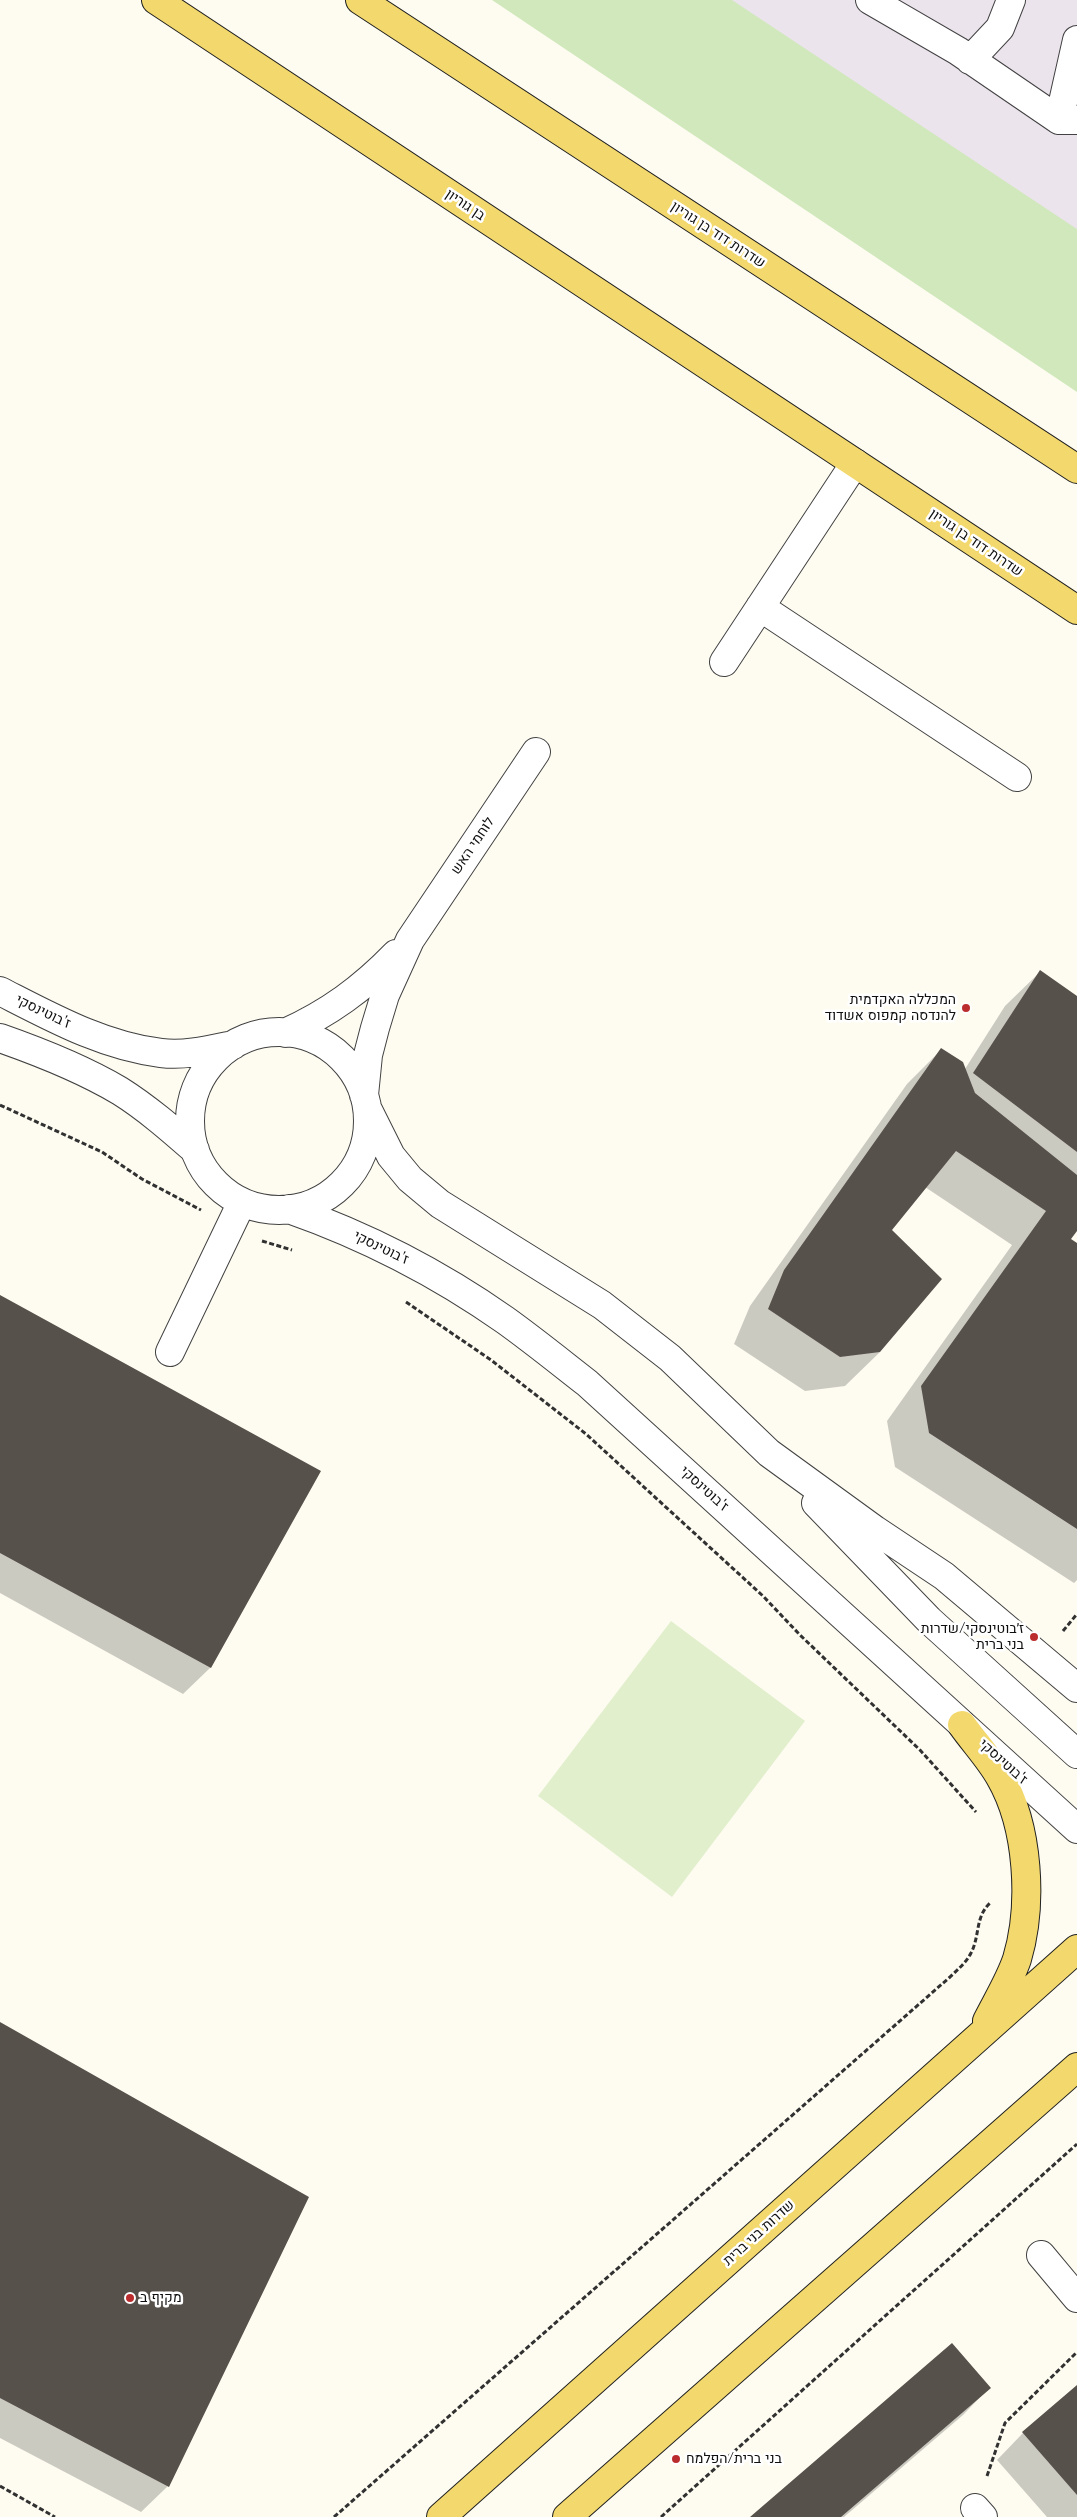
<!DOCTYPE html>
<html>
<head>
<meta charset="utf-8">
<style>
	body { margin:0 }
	canvas { display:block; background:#fefcf1 }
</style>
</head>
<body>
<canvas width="1077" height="2517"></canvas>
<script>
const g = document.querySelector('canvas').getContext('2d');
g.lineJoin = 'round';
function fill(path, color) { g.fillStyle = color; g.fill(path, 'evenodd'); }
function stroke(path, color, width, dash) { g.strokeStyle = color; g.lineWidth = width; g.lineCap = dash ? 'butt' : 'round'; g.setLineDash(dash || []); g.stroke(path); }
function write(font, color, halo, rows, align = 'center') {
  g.font = font + ' "Libre Baskerville",Heebo,serif'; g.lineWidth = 5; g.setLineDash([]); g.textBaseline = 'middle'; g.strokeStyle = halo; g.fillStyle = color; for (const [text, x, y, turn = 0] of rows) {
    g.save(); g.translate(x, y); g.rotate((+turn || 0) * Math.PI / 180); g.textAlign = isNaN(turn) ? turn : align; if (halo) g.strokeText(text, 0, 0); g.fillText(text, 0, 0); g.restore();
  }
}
fill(new Path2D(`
	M544,0H1077V357Z`), '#ece4ed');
fill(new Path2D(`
	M492,0H732L1077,229V392Z`), '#d1e8bc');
fill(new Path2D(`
	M671,1621L805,1721L672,1897L538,1796Z`), '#e2efcd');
fill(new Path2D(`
	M1040,972L1077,997V1229L1070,1239L1077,1244V1580L1074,1583L895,1467L887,1421L1012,1245L925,1187L890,1230L880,1352L845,1386L805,1391L734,1344L750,1306L907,1084L941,1050L965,1069L1005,1006Z
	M0,1296L319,1472L210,1668L183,1694L0,1593Z
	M0,2024L168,2486L141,2512L0,2438Z
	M1077,2387V2517H1047L997,2460L1023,2433Z
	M989,2388L963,2415L844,2517H752Z`), '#0003');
fill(new Path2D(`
	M1040,970L1077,996V1152L973,1073Z
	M941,1048L963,1062L975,1093L1077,1175V1231L1071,1239L1077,1243V1529L929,1433L921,1386L1046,1211L956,1151L892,1230L942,1279L880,1352L840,1357L768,1309L784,1270Z
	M0,1295L321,1471L211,1668L0,1553Z
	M0,2022L309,2197L169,2487L0,2398Z
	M952,2343L991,2388L841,2517H750Z
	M1077,2385V2495L1022,2432Z`), '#57514c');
const minor = new Path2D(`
	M870,0L958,51L1059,120H1077
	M970,60L1000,28L1011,0
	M1059,120L1077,40
	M760,607L1017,777
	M724,662L855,463
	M0,991C51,1017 103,1046 161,1053C185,1056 209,1050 233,1045
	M190 1121a89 89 0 1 1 178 0a89 89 0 1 1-178 0Z
	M285,1033C329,1013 362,989 396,954
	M0,1038C40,1052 83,1069 120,1091C147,1108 171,1129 195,1150
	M364,1095L368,1055L375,1028L385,995L410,940L536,752
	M367,1108L391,1156L410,1179L440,1204L602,1305L670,1358L769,1453L875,1530L944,1576L1077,1688
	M289,1209C366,1236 438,1273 505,1320C533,1340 560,1362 587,1383L1077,1829
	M170,1352L242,1202
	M816,1503L929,1620L1077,1754
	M1041,2255L1077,2298
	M975,2508L983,2517`);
const major = new Path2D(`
	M156,0L1077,610
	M360,0L1077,469
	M962,1725C974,1742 990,1759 1000,1777C1029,1827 1033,1905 1017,1959C1010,1980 997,2001 987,2021
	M441,2517L1077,1949
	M567,2517L1077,2067`);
stroke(minor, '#424242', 30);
stroke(major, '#202020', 30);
stroke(new Path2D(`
	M0,1105L102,1152L142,1179L201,1210
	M262,1241L292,1250
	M406,1302L491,1360L586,1434L763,1596L800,1635L920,1750L976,1812
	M1063,1631L1077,1614
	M987,2476L1005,2423L1077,2352
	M0,2486L55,2517
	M334,2517L950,1977C958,1969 966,1963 971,1953C980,1936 975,1917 990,1903
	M661,2517L1077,2144`), '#313131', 3, [5, 2.5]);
stroke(minor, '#fff', 28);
stroke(major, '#f2d86d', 28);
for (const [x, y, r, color] of [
	[966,1008,5,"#ba2c2d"],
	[1034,1637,5,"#ba2c2d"],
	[130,2298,5,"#ba2c2d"],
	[676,2459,5,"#ba2c2d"]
]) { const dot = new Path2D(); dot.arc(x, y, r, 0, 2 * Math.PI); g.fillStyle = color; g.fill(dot); stroke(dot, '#fff', 2); }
write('14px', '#0f0f0f', '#fff', [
	["בן גוריון",465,205,34],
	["שדרות דוד בן גוריון",718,235,33],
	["שדרות דוד בן גוריון",976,543,34],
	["לוחמי האש",473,846,-56],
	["ז'בוטינסקי",43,1012,26],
	["ז'בוטינסקי",381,1248,26],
	["ז'בוטינסקי",704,1489,42],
	["ז'בוטינסקי",1003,1762,42],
	["שדרות בני ברית",759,2233,-42]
]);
write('14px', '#0f0f0f', '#fff', [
	["המכללה האקדמית",956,1000],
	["להנדסה קמפוס אשדוד",956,1016],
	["ז׳בוטינסקי/שדרות",1024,1629],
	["בני ברית",1024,1645],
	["מקיף ב",140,2298,"left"],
	["בני ברית/הפלמח",686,2459,"left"]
], 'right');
</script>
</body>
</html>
